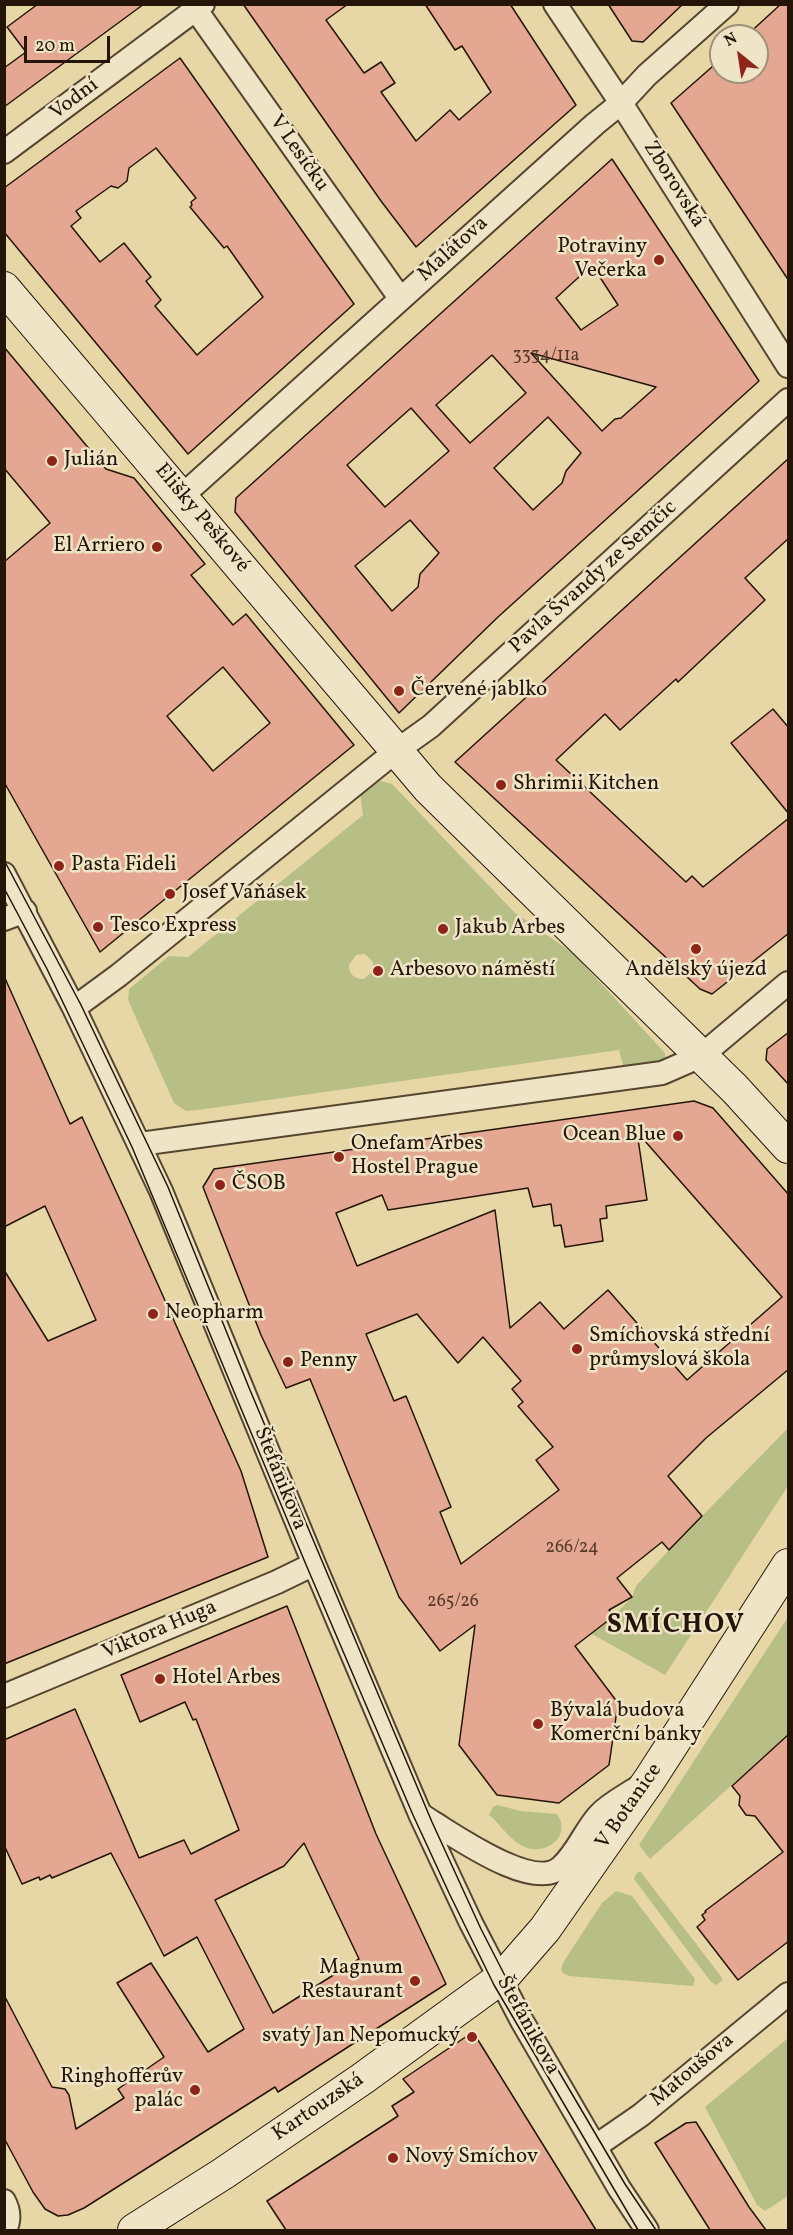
<!DOCTYPE html>
<html>
<head>
<meta charset="utf-8">
<style>
	body { margin:0 }
	#map { position:relative; width:793px; height:2235px; overflow:hidden; background:#e7d7a7; font-family:Vollkorn,serif }
	canvas { display:block }
	.frame { position:absolute; inset:0; border:6px solid #251508; pointer-events:none }
	.north { position:absolute; left:709px; top:24px; width:60px; height:60px; box-sizing:border-box; background:#efe5c6; border:2px solid #9e927a; border-radius:50%; rotate:330deg; font-size:16px; font-weight:700; line-height:24px; text-align:center; color:#251508 }
	.north::after { content:''; display:block; margin:auto; width:21px; height:27px; background:#8f2418; clip-path:polygon(50% 0,100% 100%,50% 72%,0 100%) }
	.scale { position:absolute; left:24px; top:36px; width:86px; height:27px; box-sizing:border-box; border:3px solid #251508; border-top:0; padding-left:8px; font-size:18px; line-height:21px; white-space:nowrap; color:#251508; -webkit-text-stroke:4px #efe5c6; paint-order:stroke }
</style>
</head>
<body>
<div id="map">
<canvas width="793" height="2235"></canvas>
<div class="frame"></div>
<div class="north">N</div>
<div class="scale">20 m</div>
</div>
<script>
const g = document.querySelector('canvas').getContext('2d');
g.lineJoin = 'round';
function fill(path, color) { g.fillStyle = color; g.fill(path, 'evenodd'); }
function stroke(path, color, width, dash) { g.strokeStyle = color; g.lineWidth = width; g.lineCap = dash ? 'butt' : 'round'; g.setLineDash(dash || []); g.stroke(path); }
function write(font, color, halo, rows, align = 'center') {
  g.font = font + ' Vollkorn,serif'; g.lineWidth = 5; g.setLineDash([]); g.textBaseline = 'middle'; g.strokeStyle = halo; g.fillStyle = color; for (const [text, x, y, turn = 0] of rows) {
    g.save(); g.translate(x, y); g.rotate((+turn || 0) * Math.PI / 180); g.textAlign = isNaN(turn) ? turn : align; if (halo) g.strokeText(text, 0, 0); g.fillText(text, 0, 0); g.restore();
  }
}
fill(new Path2D(`
	M380,781L392,784L514,912L574,954L665,1053V1059L662,1063L630,1068L623,1065L619,1050L198,1110L186,1111L174,1103L128,1000L129,989L169,956L188,957L363,815L360,793ZM365,954L373,962V971L364,979C354,979 349,974 349,965L356,955Z
	M788,1428V1486L665,1675L592,1634L614,1616L632,1597L636,1586L669,1550Z
	M788,1617V1734L650,1859L639,1845Z
	M497,1805L521,1811L557,1814C562,1821 563,1829 559,1837C556,1842 550,1846 544,1848C518,1855 505,1828 489,1815L493,1807Z
	M640,1871L720,1975L723,1980L716,1985L711,1982L634,1879L636,1874Z
	M616,1891L632,1896L695,1979L693,1986L569,1976L563,1973L561,1969L564,1961L602,1903Z
	M788,2038V2196L765,2211L757,2205L705,2107Z`), '#b7be86');
const building = new Path2D(`
	M38,4H144L4,107V68L26,52L7,27Z
	M243,4H348L326,20L364,73L381,62L395,83L381,92L416,141L450,110L459,120L491,92L462,46L455,50L425,4H510L576,105L416,247L381,201Z
	M608,4H683L643,42L632,41Z
	M781,4H789V281L671,103L721,59V72H757V36H746Z
	M180,58L354,304L188,454L4,232V188ZM156,148L196,198L191,202L192,205L190,207L224,248L227,246L263,297L197,355L155,306L161,300L146,281L151,277L124,243L100,262L71,226L81,218L76,211L111,186L118,188L127,181L129,168Z
	M612,159L759,381L498,617L399,713L235,512L236,498ZM592,265L618,305L581,330L556,298ZM531,353L656,387L621,418L615,419L602,431ZM492,355L526,393L470,443L436,405ZM411,408L449,451L385,507L347,465ZM548,417L581,453L566,471L562,483L533,510L494,468ZM410,520L439,553L420,574L418,587L392,611L355,566Z
	M4,347L106,469L134,478L205,564L191,575L233,625L246,614L354,745L100,952L4,782V562L50,523L4,468ZM223,667L270,723L213,771L167,716Z
	M789,458V538L745,578L765,600L678,682L676,679L620,730L605,714L556,760L686,882L692,876L703,887L789,818V933L712,994L700,989L455,762Z
	M773,709L789,728V814L731,743Z
	M4,976L70,1124L82,1117L126,1213L241,1471L268,1557L4,1664V1270L48,1341L96,1320L45,1206L4,1227Z
	M789,1032V1085L766,1060L767,1049Z
	M694,1101L713,1108L789,1195V1369L706,1438L668,1476L702,1516L669,1550L662,1542L617,1578L632,1597L609,1610L614,1616L575,1646L618,1703L609,1765L559,1803L497,1795L459,1745L475,1625L440,1651L399,1597L310,1379L286,1388L261,1335L203,1187L214,1169ZM637,1132L782,1297L687,1380L608,1290L564,1329L540,1302L510,1328L495,1210L357,1266L336,1213L382,1195L388,1210L528,1188L533,1207L551,1204L554,1226L561,1225L565,1247L603,1241L600,1219L607,1218L606,1206L647,1200ZM417,1314L458,1363L483,1337L521,1381L512,1389L523,1402L518,1406L553,1447L536,1460L559,1490L461,1564L440,1512L451,1507L406,1396L394,1401L366,1334Z
	M287,1606L376,1834L446,1984L278,2092L275,2087L84,2208L68,2215L58,2216L45,2209L33,2192L4,2138V1995L52,2087L65,2089L69,2095L76,2129L124,2098L118,2089L164,2057L117,1983L151,1963L208,2052L244,2029L197,1937L164,1956L111,1853L52,1878L50,1875L40,1880L39,1877L22,1884L4,1845V1740L75,1709L139,1858L184,1840L191,1854L239,1830L217,1773L196,1719L193,1720L185,1702L140,1722L121,1675ZM304,1843L359,1959L273,2013L215,1900L284,1866Z
	M789,1734V1941L738,1980L697,1927L705,1920L702,1915L706,1912L705,1911L783,1852L755,1816L746,1815L739,1805L740,1796L732,1786Z
	M473,2032L596,2230H286L267,2201L398,2116L392,2106L414,2092L403,2079Z
	M696,2122L749,2207L766,2230H710L655,2143L686,2123Z`);
fill(building, '#e4a792');
stroke(building, '#251508', 1.5);
const street = new Path2D(`
	M555,4L621,103L788,366
	M196,10L400,298
	M4,152L203,4
	M182,496L595,124L621,103L647,75L727,4
	M4,874L74,1008L161,1191L314,1564L420,1814L471,1923L522,2021L619,2188L647,2230
	M4,919L25,911
	M74,1008L119,975L396,751L431,726L788,400
	M140,1144L662,1073L701,1056L788,983
	M4,1696L277,1582L314,1564
	M420,1814L432,1822C457,1837 534,1892 561,1867C577,1853 585,1830 599,1815C609,1804 625,1796 637,1788
	M596,2146L641,2115L788,1994
	M4,2201C10,2212 10,2220 5,2230`);
const secondary = new Path2D(`
	M4,288L428,788L735,1089L788,1147
	M134,2230L224,2173L362,2079L505,1975L545,1929L650,1779L788,1565`);
stroke(street, '#564630', 26);
stroke(secondary, '#251508', 34);
stroke(street, '#efe5c6', 22);
stroke(secondary, '#efe5c6', 32);
stroke(new Path2D(`
	M4,860L81,1005L168,1187L250,1390L432,1822L481,1929L522,2009L625,2184L656,2230
	M4,888L47,969L132,1147L307,1567L413,1815L449,1893L494,1985L638,2230`), '#251508', 1.5);
for (const [x, y, r, color] of [
	[659,260,6,"#8f2418"],
	[52,461,6,"#8f2418"],
	[157,547,6,"#8f2418"],
	[399,691,6,"#8f2418"],
	[501,785,6,"#8f2418"],
	[59,866,6,"#8f2418"],
	[170,894,6,"#8f2418"],
	[98,927,6,"#8f2418"],
	[443,929,6,"#8f2418"],
	[696,949,6,"#8f2418"],
	[378,971,6,"#8f2418"],
	[678,1136,6,"#8f2418"],
	[339,1157,6,"#8f2418"],
	[220,1185,6,"#8f2418"],
	[153,1314,6,"#8f2418"],
	[577,1349,6,"#8f2418"],
	[288,1362,6,"#8f2418"],
	[160,1679,6,"#8f2418"],
	[538,1724,6,"#8f2418"],
	[415,1981,6,"#8f2418"],
	[472,2037,6,"#8f2418"],
	[195,2090,6,"#8f2418"],
	[393,2158,6,"#8f2418"]
]) { const dot = new Path2D(); dot.arc(x, y, r, 0, 2 * Math.PI); g.fillStyle = color; g.fill(dot); stroke(dot, '#efe5c6', 2); }
write('18px', '#553a2a', null, [
	["3334/11a",546,357],
	["266/24",572,1549],
	["265/26",453,1603]
]);
write('21px', '#251508', '#efe5c6', [
	["Vodní",75,100,-37],
	["V Lesíčku",298,154,55],
	["Zborovská",673,185,58],
	["Malátova",454,250,-42],
	["Elišky Peškové",201,519,50],
	["Pavla Švandy ze Semčic",594,578,-42],
	["Štefánikova",279,1479,68],
	["Viktora Huga",160,1631,-23],
	["V Botanice",630,1807,-55],
	["Štefánikova",527,2026,61],
	["Matoušova",693,2071,-40],
	["Kartouzská",319,2108,-34]
]);
write('21px', '#251508', '#efe5c6', [
	["Potraviny",647,248,"right"],
	["Večerka",647,272,"right"],
	["Julián",64,461],
	["El Arriero",145,547,"right"],
	["Červené jablko",411,691],
	["Shrimii Kitchen",513,785],
	["Pasta Fideli",71,866],
	["Josef Vaňásek",182,894],
	["Tesco Express",110,927],
	["Jakub Arbes",455,929],
	["Arbesovo náměstí",390,971],
	["Andělský újezd",696,971,"center"],
	["Ocean Blue",666,1136,"right"],
	["Onefam Arbes",351,1145],
	["Hostel Prague",351,1169],
	["ČSOB",232,1185],
	["Neopharm",165,1314],
	["Smíchovská střední",589,1337],
	["průmyslová škola",589,1361],
	["Penny",300,1362],
	["Hotel Arbes",172,1679],
	["Bývalá budova",550,1712],
	["Komerční banky",550,1736],
	["Magnum",403,1969,"right"],
	["Restaurant",403,1993,"right"],
	["svatý Jan Nepomucký",460,2037,"right"],
	["Ringhofferův",183,2078,"right"],
	["palác",183,2102,"right"],
	["Nový Smíchov",405,2158]
], 'left');
g.letterSpacing = '1.5px';
write('bold 27px', '#251508', '#efe5c6', [
	["SMÍCHOV",676,1627]
]);
g.letterSpacing = '0px';
</script>
</body>
</html>
